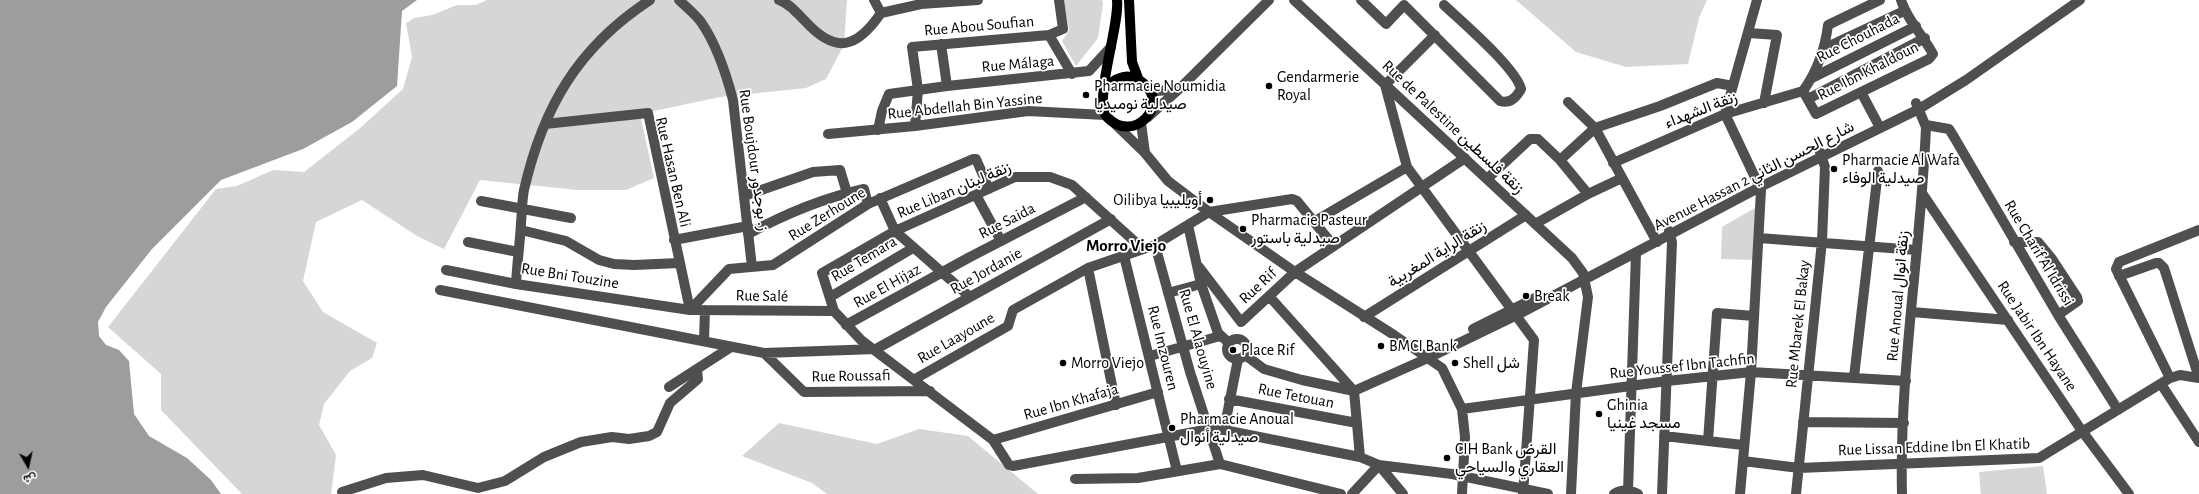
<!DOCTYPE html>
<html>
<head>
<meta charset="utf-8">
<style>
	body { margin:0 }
	#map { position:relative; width:2199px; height:494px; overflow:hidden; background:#fff; font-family:"Alegreya Sans",Vazirmatn,sans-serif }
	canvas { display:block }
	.north { position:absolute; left:8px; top:446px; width:40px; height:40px; -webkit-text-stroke:3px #fff; paint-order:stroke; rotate:171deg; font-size:11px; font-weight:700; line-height:16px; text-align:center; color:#000 }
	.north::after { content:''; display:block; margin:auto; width:14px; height:18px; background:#000; clip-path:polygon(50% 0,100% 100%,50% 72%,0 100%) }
</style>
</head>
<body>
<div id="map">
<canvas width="2199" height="494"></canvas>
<div class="north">ش</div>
</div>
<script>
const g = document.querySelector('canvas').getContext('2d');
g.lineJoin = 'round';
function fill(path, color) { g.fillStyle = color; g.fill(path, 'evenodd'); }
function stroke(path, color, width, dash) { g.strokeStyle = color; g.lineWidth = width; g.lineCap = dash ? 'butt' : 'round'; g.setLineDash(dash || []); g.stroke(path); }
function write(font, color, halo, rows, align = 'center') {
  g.font = font + ' "Alegreya Sans",Vazirmatn,sans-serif'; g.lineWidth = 3.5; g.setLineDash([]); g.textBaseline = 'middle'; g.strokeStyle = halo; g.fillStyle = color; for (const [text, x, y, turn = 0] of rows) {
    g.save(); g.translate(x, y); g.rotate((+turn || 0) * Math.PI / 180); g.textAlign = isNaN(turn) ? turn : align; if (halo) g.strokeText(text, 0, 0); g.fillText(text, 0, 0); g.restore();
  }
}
fill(new Path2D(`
	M487,0H847L844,45L826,79L806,88L720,97L640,114L654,178L626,190H577L480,180L444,249L417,236L362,200L316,222L303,281L323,312L377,343L372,358L350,371L324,404L319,425L336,455L331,494H242L161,410V374L108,327L216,189L237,186L273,170L304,172L359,129L403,89L412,57L406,23L414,18L432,15L457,5H476Z
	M1063,0H1102L1103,4L1098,38L1076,66L1062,41L1069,30Z
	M1516,0H1707L1699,18L1688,64L1626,67L1576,52Z
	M1758,206L1754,260L1721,259L1722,227Z
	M779,423L877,444L919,429L968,436L1038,494H827L812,483L742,456Z
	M2043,466L2047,494H1981L1979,472Z`), '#d6d6d6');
fill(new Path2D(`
	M0,0H417L402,11L397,86L352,122L303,149L221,180L152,249L106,307L98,322L99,336L106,345L119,350L129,361L134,414L149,436L187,458L211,480L221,494H0Z`), '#9d9d9d');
stroke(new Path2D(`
	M679,0C686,7 695,14 701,22C717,45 726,73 733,100L752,267
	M779,0C791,5 796,12 805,21C836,55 857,48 881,13
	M874,0L881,13L921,4L978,0
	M1294,0L1572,258L1583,273L1588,297L1576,393L1571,494
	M1361,0L1386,24L1404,5L1500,101C1510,104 1516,98 1521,89C1516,68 1462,22 1444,5
	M1749,33L1777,35L1764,103
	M1049,35L1072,74
	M1435,35L1385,85L1407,167L1534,340L1523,494
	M941,44L947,86
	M1825,48L1904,11
	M1812,78L1916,26
	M1148,87L1157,91L1179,89
	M1803,91L1816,114L1929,59L1933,54C1923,35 1907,20 1901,0
	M1803,91C1818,70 1825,50 1828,25L1880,0
	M1861,92L1878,124
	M1808,99L1925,38
	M1568,102L1595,128L1657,242
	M1148,117L1179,89L1269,0
	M1141,123L1145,153
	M545,124L648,113L690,310
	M1115,124L1145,153L1168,181L1209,212L1295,272L1394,335L1442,368L1462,409L1465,437L1462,494
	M1926,125L1949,129L1954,137L2058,315L2118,410
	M915,126L918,90L912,47L1049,35L1063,29L1059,0
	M878,130L882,111L889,94L947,86L1089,71L1111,47
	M828,134L915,126L1028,111L1105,115
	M1560,160L1595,128L1660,106L1717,83L1733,86
	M1613,163L1725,114L1803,91
	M1487,179L1530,139H1538L1560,160L1588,194
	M1922,193L2082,431L2129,494
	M976,195L1001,241
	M744,196L813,172L840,170L847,193
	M880,198L895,231L970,297
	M481,201L571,218
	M1315,221L1407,167
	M1535,224L1588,194L1622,178
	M1188,225L1201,284L1218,333L1229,343
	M521,230L566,241L599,260L614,264L634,265L679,263
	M748,234C785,214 823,198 864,189L868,204
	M1759,238L1916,250
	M674,240L748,226
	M468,242L518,252
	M2014,242H2038L2052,259L2077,297L2078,301L2058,315
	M1155,245L1190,372L1220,464
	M1143,249L1072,185L1050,177H1015L895,231L822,273L834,311L861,340L993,440L1009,465L1013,466L1210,429L1224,430L1360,457L1379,465L1452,474L1548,494
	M1124,256L1177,471
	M1199,267L1241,322
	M1088,268L1116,405
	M446,270L516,284L690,310L834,311
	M2119,276L2156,263H2159L2164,268L2199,378
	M516,284C517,263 520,243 521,223C522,212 522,200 524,190C543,107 578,47 650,0
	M440,290L764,353L876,349L1111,219
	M1168,293L1201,284
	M1269,296L1354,391L1360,457
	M830,297L913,248
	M690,310L729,269L773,265L868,204L973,159H976L989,189
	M1912,312L2008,320
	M1364,317L1526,215
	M1241,322L1295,272L1465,158
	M846,325L970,257L1086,197
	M1473,329L1539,296
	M1227 349a10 10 0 1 1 20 0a10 10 0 1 1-20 0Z
	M704,340L705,310
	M764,353L804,392L930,391
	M1245,355L1264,369L1302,380L1354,391L1428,358L1517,315L1760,187L1919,109L1966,80L2080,0
	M1150,356L1220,336
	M1854,377L1878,171
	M2170,378L2116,269L2119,262L2199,230
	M915,379L1008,326L1013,310L1088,268L1155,245L1209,212L1292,199L1297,201L1333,245
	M2161,384L2199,442
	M669,387L731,347
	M1229,399L1357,423
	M1462,409L1667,381L1751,372L1906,381
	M1803,422L1904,423
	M1224,430L1238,359
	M1664,436L1743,445
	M993,440L1158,392
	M1708,441L1717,313L1754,316
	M1743,461L1799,468L2039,458L2170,378L2180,375L2199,378
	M1075,479L1138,478L1220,464L1341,494
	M1628,491L1636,253
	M342,492L386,478L423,475L478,488L505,481L544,457L581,442L612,437L629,439L649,436L657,432L670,403L698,379L697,370
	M1352,494L1379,465L1403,494
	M1614,494C1622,489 1630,490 1638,494
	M1662,494L1672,242L1669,231
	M1740,494L1751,372L1761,190L1725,114L1757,0
	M1796,494L1822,241L1825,167L1820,152
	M1902,494C1899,372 1921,249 1926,127L1916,103`), '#4f4f4f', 10);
stroke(new Path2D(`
	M1129,0L1132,62L1138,78
	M1104,91C1110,84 1114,79 1124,77C1130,75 1138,79 1143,83C1171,105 1133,145 1107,117C1093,101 1120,25 1117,0`), '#000', 10);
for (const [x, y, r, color] of [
	[1269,86,4,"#000"],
	[1086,95,4,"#000"],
	[1834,169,4,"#000"],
	[1210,200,4,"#000"],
	[1243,229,4,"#000"],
	[1526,296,4,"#000"],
	[1381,346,4,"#000"],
	[1233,350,4,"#000"],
	[1063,363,4,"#000"],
	[1455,363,4,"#000"],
	[1599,414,4,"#000"],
	[1172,428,4,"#000"],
	[1447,458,4,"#000"]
]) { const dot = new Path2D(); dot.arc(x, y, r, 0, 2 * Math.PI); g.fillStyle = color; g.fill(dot); stroke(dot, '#fff', 1.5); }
write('16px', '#000', '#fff', [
	["Rue Abou Soufian",979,26,-5],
	["Rue Chouhada",1858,38,-27],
	["Rue Málaga",1018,64,-5],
	["Rue Ibn Khaldoun",1868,71,-27],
	["Rue Abdellah Bin Yassine",965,106,-6],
	["زنقة الشهداء",1701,110,-21],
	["Rue de Palestine زنقة فلسطين",1453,127,43],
	["Rue Boujdour ز. بوجدور",754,160,82],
	["Rue Hasan Ben Ali",673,172,77],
	["Avenue Hassan 2 شارع الحسن الثاني",1754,176,-27],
	["Rue Liban زنقة لبنان",954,190,-23],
	["Rue Zerhoune",827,214,-32],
	["Rue Saida",1007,221,-27],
	["Rue Charif Al Idrissi",2039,253,59],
	["زنقة الراية المغربية",1437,254,-32],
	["Rue Temara",864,259,-31],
	["Rue Jordanie",986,271,-29],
	["Rue Bni Touzine",570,276,9],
	["Rue El Hijaz",887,286,-29],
	["Rue Rif",1258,286,-43],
	["Rue Salé",762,296,1],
	["Rue Anoual زنقة انوال",1898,296,-85],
	["Rue Mbarek El Bakay",1798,324,-84],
	["Rue Jabir Ibn Hayane",2037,336,56],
	["Rue Laayoune",956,338,-30],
	["Rue El Alaouyine",1198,339,74],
	["Rue Imzouren",1163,348,76],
	["Rue Youssef Ibn Tachfin",1682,366,-6],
	["Rue Roussafi",851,376,-1],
	["Rue Tetouan",1296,396,11],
	["Rue Ibn Khafaja",1071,402,-16],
	["Rue Lissan Eddine Ibn El Khatib",1934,447,-2]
]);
write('16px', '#000', '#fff', [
	["Gendarmerie",1277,77],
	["Royal",1277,95],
	["Pharmacie Noumidia",1094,86],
	["صيدلية نوميديا",1094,104],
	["Pharmacie Al Wafa",1842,160],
	["صيدلية الوفاء",1842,178],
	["Oilibya أويليبيا",1202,200,"right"],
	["Pharmacie Pasteur",1251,220],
	["صيدلية باستور",1251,238],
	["Break",1534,296],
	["BMCI Bank",1389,346],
	["Place Rif",1241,350],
	["Morro Viejo",1071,363],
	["Shell شل",1463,363],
	["Ghinia",1607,405],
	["مسجد غينيا",1607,423],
	["Pharmacie Anoual",1180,419],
	["صيدلية أنوال",1180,437],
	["CIH Bank القرض",1455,449],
	["العقاري والسياحي",1455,467]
], 'left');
write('bold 17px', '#000', '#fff', [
	["Morro Viejo",1126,246]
]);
</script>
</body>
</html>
